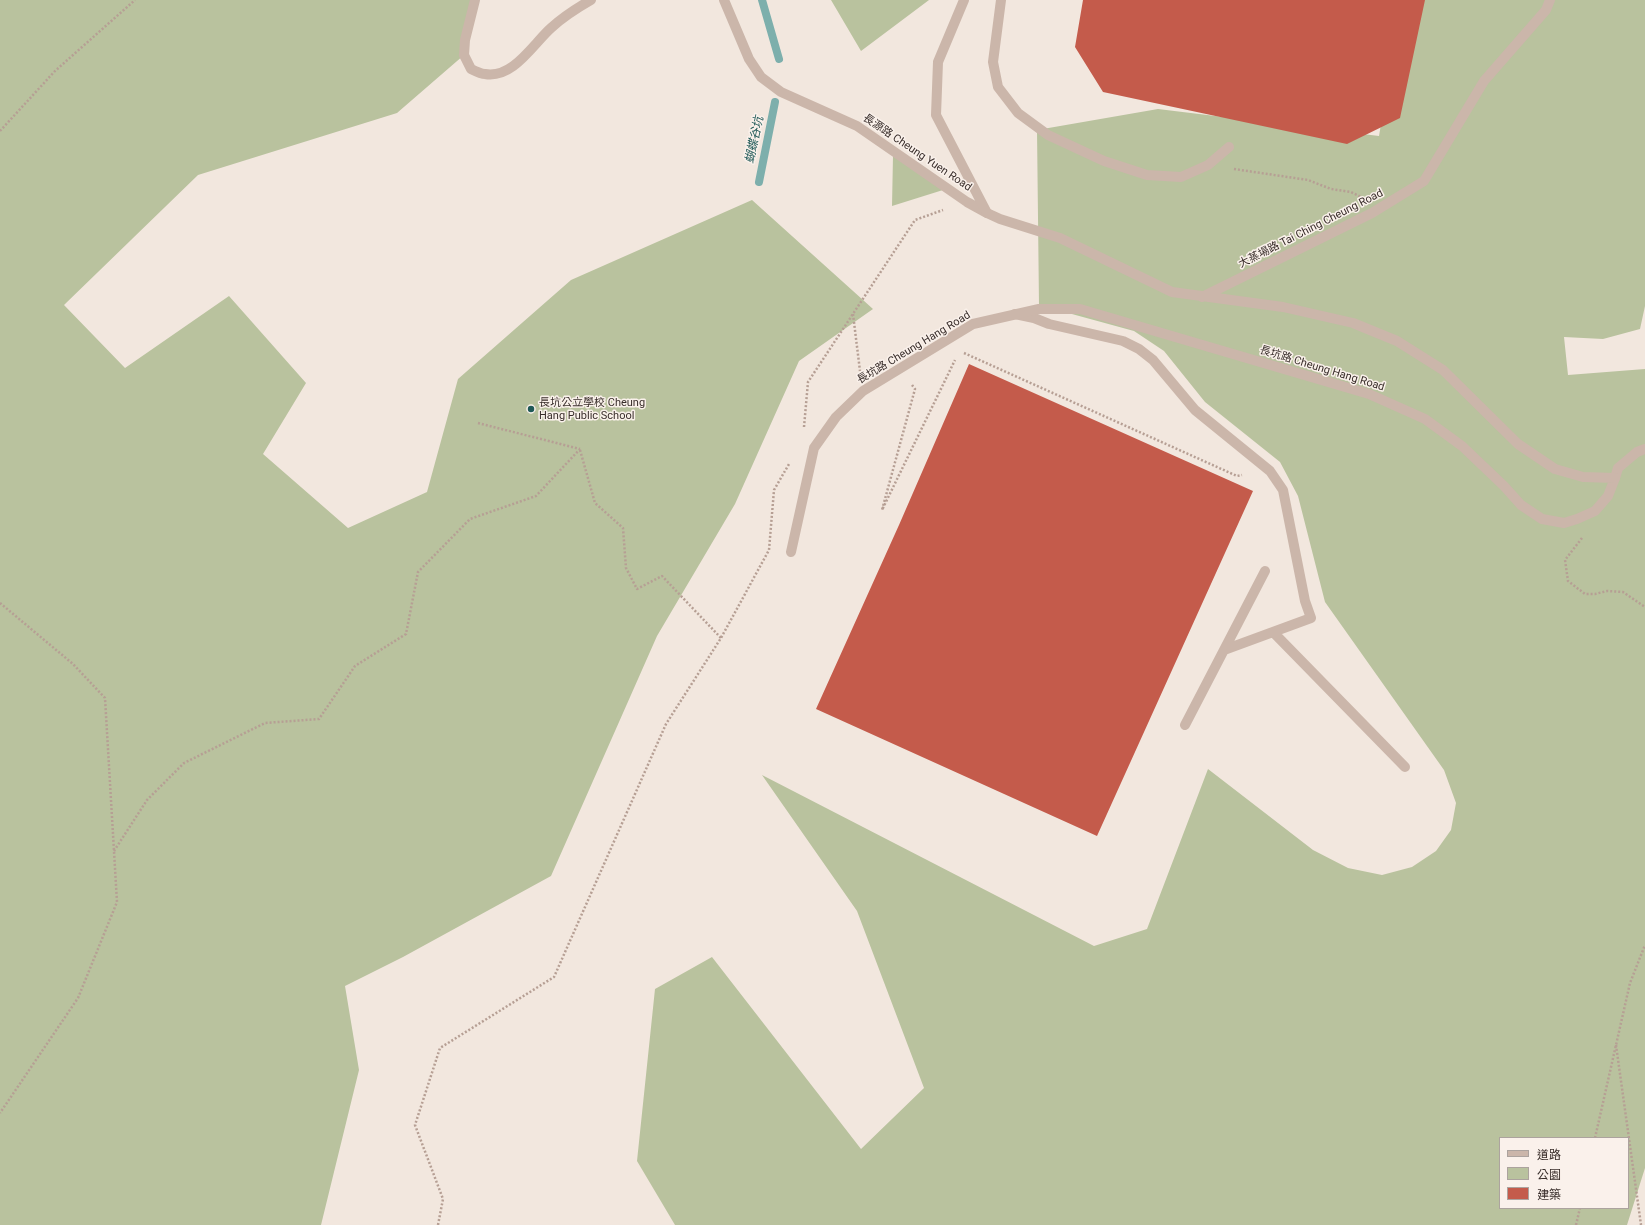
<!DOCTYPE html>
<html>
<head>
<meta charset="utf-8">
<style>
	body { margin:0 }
	#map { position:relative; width:1645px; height:1225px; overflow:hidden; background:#f2e7de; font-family:Roboto,"Noto Sans TC",sans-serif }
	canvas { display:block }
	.legend { position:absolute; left:1499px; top:1137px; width:130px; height:72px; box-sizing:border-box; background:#faf1eb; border:1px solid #aca39e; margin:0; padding:5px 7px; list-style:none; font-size:12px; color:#382d2a }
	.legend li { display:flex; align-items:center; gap:8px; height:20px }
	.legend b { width:20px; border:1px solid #aca39e }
</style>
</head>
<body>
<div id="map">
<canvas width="1645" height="1225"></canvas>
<ul class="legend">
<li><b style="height:5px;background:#cbb6aa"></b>道路</li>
<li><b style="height:11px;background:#b9c29e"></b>公園</li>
<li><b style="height:11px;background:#c45b4b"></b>建築</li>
</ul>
</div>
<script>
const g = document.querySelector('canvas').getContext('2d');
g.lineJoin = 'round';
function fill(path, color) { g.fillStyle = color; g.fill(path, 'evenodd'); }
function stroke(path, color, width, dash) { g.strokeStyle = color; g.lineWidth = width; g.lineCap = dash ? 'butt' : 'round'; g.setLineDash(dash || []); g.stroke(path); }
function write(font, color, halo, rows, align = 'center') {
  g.font = font + ' Roboto,"Noto Sans TC",sans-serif'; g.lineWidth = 3; g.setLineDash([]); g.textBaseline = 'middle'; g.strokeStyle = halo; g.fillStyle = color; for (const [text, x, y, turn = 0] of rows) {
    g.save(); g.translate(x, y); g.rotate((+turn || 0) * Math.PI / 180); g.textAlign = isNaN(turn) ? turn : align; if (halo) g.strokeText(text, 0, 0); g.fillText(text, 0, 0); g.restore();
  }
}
fill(new Path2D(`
	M0,0H475L464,55L397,113L198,175L64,305L125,368L229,296L306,383L263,454L348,528L427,492L458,379L571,280L752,200L873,309L799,361L735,504L657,636L551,876L403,957L345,986L359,1070L321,1225H0Z
	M831,0H929L861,51Z
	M1402,0H1645V306L1640,329L1603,339L1564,337L1568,375L1645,369V1168L1627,1225H675L637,1161L655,989L712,957L861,1149L924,1088L857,911L762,775L1094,946L1147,929L1208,769L1313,850L1348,868L1382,875L1412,867L1436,851L1451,830L1456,803L1444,770L1325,602L1298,496L1280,462L1205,402L1164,351L1134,331L1039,305L1037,130L1158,109L1379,136ZM1500,1138H1628V1208H1500Z
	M893,156L943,190L892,206Z`), '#b9c29e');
stroke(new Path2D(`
	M762,0L779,59
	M759,182L775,102`), '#7dafac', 8);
fill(new Path2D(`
	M1083,0H1425L1400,118L1347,144L1103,92L1075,47Z
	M969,364L1253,491L1097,836L816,709L899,525Z`), '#c45b4b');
stroke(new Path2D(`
	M0,131L55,71L135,0
	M1234,169L1308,180L1331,189L1351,192L1361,197
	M853,314L860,371
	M964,353L1237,476L1242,475
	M912,385L915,389L882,510L955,360
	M478,423L580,449
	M804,427L808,382L915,220L943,210
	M580,450L595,503L623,528L626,568L637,589L662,576L721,638
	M1582,538L1565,560L1568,581L1585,594H1595L1607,591L1623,592L1645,607
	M0,603L73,664L105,698L117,902L78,998L0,1113
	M114,851L147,800L184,763L265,723L319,719L355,666L406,634L418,572L470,519L536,496L580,449
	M1616,1045L1641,1225
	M1595,1138L1630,983L1645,945
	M438,1225L443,1199L415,1125L440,1048L554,977L666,724L721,638L769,550L774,490L789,464
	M1576,1225L1580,1208`), '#b69f94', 2.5, [2, 2]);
stroke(new Path2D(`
	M475,0L465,40L464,55L471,69C475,71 481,74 485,74C513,79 533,44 551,28C563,17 577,8 591,0
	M724,0L749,59L761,77L781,92L857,126L967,202L987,213
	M1001,0L993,62L998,87L1018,113L1048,135L1104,161L1147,175L1181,177L1208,165L1229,147
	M1015,314L1034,318L1049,324L1123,341L1139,349L1153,360L1195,410L1270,471L1283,490L1305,601L1311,618L1224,650
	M1615,478L1618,468L1637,452L1645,449
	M1273,632L1405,767
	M1185,725L1265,571`), '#cbb6aa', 10);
stroke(new Path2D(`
	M1202,297L1372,213L1424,181L1484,81L1546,10L1550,0
	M791,552L814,448L836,417L863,391L973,324L1039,309H1080L1369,394L1425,419L1462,446L1504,486L1521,505L1542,519L1564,523L1577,519L1595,511L1608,496L1615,478L1583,477L1555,469L1518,444L1443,370L1397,341L1353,323L1283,307L1172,292L1060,238L1000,219L987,213L936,115L938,62L964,0`), '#cbb6aa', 10);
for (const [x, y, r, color] of [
	[531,409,4,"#1f5957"]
]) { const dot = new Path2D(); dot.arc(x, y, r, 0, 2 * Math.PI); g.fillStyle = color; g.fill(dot); stroke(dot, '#faf1eb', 1.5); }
write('11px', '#382d2a', '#faf1eb', [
	["長源路 Cheung Yuen Road",917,153,34],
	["大蒸場路 Tai Ching Cheung Road",1311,229,-27],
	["長坑路 Cheung Hang Road",914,348,-31],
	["長坑路 Cheung Hang Road",1322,369,17]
]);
write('11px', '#382d2a', '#faf1eb', [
	["長坑公立學校 Cheung",539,403],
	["Hang Public School",539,416]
], 'left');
write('italic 12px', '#1f5957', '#faf1eb', [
	["蝴蝶谷坑",755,140,-78]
]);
</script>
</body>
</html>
